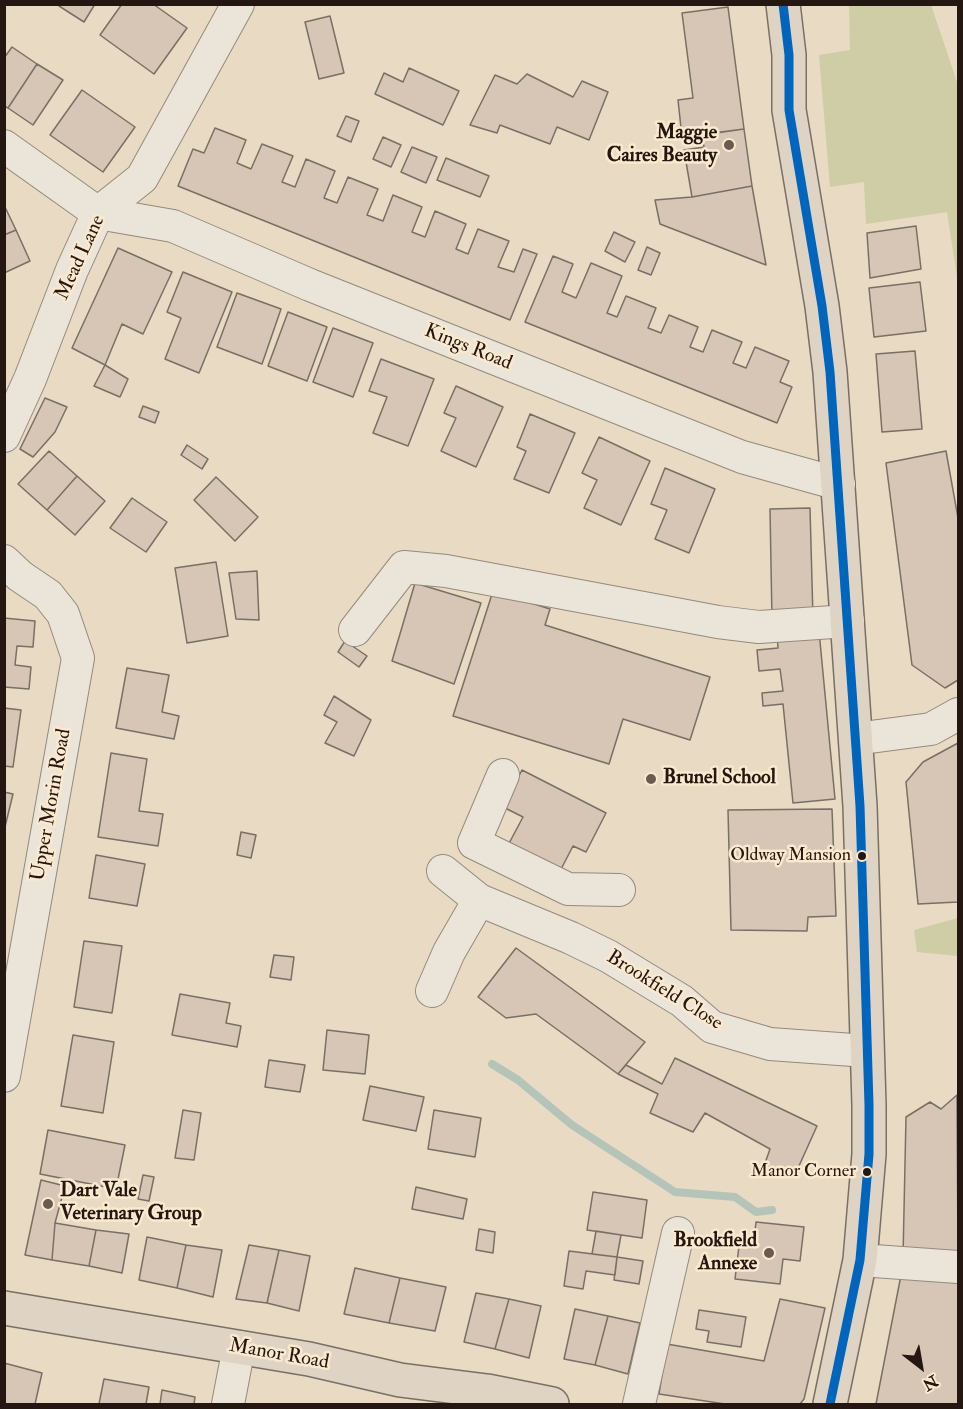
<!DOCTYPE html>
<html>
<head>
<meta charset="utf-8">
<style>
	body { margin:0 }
	#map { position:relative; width:963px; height:1409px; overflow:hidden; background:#e8dac3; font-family:"IM FELL Double Pica",serif }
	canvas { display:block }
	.frame { position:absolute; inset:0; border:6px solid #241610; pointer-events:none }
	.north { position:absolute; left:891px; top:1337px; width:60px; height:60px; -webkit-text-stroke:4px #fae9ce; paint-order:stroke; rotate:149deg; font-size:16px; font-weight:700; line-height:24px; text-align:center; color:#241610 }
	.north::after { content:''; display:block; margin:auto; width:21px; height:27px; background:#241610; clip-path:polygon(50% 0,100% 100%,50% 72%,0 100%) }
</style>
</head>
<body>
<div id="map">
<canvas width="963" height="1409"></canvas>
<div class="frame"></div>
<div class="north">N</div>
</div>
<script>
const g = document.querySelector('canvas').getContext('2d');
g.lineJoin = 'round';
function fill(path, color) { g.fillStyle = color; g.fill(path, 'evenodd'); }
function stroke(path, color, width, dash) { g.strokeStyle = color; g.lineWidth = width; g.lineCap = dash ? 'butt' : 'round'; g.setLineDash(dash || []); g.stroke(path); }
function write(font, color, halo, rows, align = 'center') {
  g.font = font + ' "IM FELL Double Pica",serif'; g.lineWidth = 5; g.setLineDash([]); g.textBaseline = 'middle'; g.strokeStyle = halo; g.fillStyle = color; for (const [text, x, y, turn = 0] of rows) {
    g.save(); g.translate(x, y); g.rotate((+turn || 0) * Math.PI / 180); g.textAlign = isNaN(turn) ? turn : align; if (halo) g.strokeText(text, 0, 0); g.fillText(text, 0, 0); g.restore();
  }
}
fill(new Path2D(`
	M849,5H931L958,85V284L947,212L866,224L864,182L830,187L819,55L850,50Z
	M958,918V956L917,952L914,930Z`), '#cfcda6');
stroke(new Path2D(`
	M492,1064L518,1080L572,1125L675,1192L735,1197L756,1212L772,1210`), '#b4c4b8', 8);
const building = new Path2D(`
	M61,4H95L84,22L59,6Z
	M122,4H153L187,28L154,74L100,35Z
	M728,7L744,129L682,137L678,100L693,98L682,13Z
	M330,16L344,73L319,79L305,22Z
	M12,47L37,64L8,108L4,106V58Z
	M37,64L63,80L33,125L8,108Z
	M409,68L459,91L443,125L375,94L384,73L403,82Z
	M527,74L573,97L582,81L608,92L589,140L557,127L550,144L500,125L497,133L470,125L495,75L517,84Z
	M82,90L135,127L103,172L50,135Z
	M346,116L359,121L351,142L337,136Z
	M215,128L246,140L237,163L251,169L262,144L293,156L282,182L295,187L306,159L335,171L324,198L337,203L348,177L378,189L367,215L383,221L393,195L422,207L412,232L425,237L435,211L466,224L456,249L468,254L478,229L509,241L498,267L514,272L523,249L537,254L510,320L178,186L193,149L204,153Z
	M744,129L752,186L692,197L684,150L704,147L702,135Z
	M383,137L401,145L391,167L373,159Z
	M412,147L437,157L426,183L401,172Z
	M446,158L489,176L480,197L437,180Z
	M752,186L766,265L660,224L655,200L692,197Z
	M4,205L16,230L4,235Z
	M916,226L921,269L870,278L867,233Z
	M16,230L30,261L4,273V235Z
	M614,232L635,242L625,262L605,251Z
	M647,247L660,253L651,275L638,270Z
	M118,248L172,272L143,334L122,324L105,365L72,348Z
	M553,256L573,264L562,292L576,298L591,263L622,276L607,313L617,317L626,296L656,308L648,328L661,333L669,315L698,327L690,347L703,352L712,330L742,342L733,363L746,368L755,347L789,361L780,382L792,387L777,423L525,322Z
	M183,272L232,292L199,373L165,359L181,318L167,312Z
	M920,282L926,331L874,337L869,288Z
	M237,293L281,309L262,364L217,347Z
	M288,312L327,327L307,381L268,366Z
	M333,328L373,343L353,397L313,382Z
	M915,351L922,429L882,432L876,354Z
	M381,359L434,379L408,446L373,433L387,397L369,391Z
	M105,365L128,379L120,397L94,386Z
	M456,386L503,407L476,467L441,451L456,418L444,413Z
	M45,398L67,407L55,432L33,457L20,449Z
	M143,406L159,412L155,423L139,417Z
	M530,414L575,433L549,493L514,479L526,451L517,447Z
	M599,437L650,461L621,525L584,508L597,480L582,473Z
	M187,445L208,459L202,469L181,455Z
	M49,451L77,476L47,510L18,484Z
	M946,451L958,518V680L945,688L912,665L886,463Z
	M665,468L715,489L689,553L655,539L667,510L651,504Z
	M77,476L105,501L75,535L47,510Z
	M216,477L258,517L235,541L194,500Z
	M132,498L167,522L146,552L110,528Z
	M810,508L813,619L772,620L770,509Z
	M216,562L228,636L187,643L175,568Z
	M257,571L259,620L236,619L229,573Z
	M415,583L481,603L454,684L392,661Z
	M493,591L550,609L545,625L710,677L690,740L623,719L609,764L453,716Z
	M4,618L35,621L33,647L17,646L15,665L31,667L29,689L4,687Z
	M819,631L835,799L793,803L783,704L763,706L762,693L783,691L780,669L759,671L757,650L778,648L777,635Z
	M345,641L367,656L359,667L338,652Z
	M127,668L169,675L162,712L179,716L174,739L116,728Z
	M334,696L371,720L354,756L325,743L337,722L324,715Z
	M4,708L21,710L13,767L4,766Z
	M958,743V902L918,904L906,782L923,762Z
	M111,753L147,759L139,811L163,814L158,846L98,837Z
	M522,770L606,813L586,852L573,846L558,875L506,849L523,817L503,807Z
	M4,792L13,794L4,831Z
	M832,809L836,916L808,917L807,931L731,930L728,810Z
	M241,832L256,835L251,858L237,855Z
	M96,855L145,864L137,906L89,898Z
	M84,941L122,946L112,1013L74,1007Z
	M516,948L645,1042L618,1074L536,1014L506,1018L478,997Z
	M274,955L294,957L291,980L270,977Z
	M180,994L230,1003L226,1023L241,1026L237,1047L172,1035Z
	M327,1030L369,1035L365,1074L323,1070Z
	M73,1035L114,1042L103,1113L61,1106Z
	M675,1058L817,1126L794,1177L764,1166L770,1149L705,1113L693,1132L650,1113L658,1094L618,1074L626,1065L662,1084Z
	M269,1060L305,1065L300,1092L265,1087Z
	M370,1086L424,1097L416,1131L363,1120Z
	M957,1095L958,1257H903L906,1117L930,1102L941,1109Z
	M183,1110L201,1113L194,1160L175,1158Z
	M434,1110L481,1118L475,1157L428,1149Z
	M48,1130L125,1145L116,1189L40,1174Z
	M143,1175L154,1177L149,1201L138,1199Z
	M41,1180L65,1186L55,1223L52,1260L25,1255Z
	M416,1187L467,1199L463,1219L412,1209Z
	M593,1192L647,1200L642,1238L587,1230Z
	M756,1222L804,1227L800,1261L783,1259L780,1284L735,1279L739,1246L753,1248Z
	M55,1223L96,1230L89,1266L52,1260Z
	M479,1229L495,1232L493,1253L476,1250Z
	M96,1230L129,1234L122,1273L89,1266Z
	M596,1231L621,1235L617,1257L592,1254Z
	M147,1237L186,1245L177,1288L139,1280Z
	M186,1245L222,1250L213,1297L177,1288Z
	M249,1245L279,1250L267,1303L236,1299Z
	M279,1250L310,1256L299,1311L267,1303Z
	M569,1251L617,1257L615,1275L586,1271L583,1289L564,1286Z
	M617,1257L643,1261L639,1284L614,1280Z
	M355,1268L400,1278L389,1323L344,1314Z
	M902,1270L958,1281V1404H876Z
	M400,1278L446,1287L435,1331L389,1323Z
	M476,1293L509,1299L495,1349L464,1342Z
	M509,1299L541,1306L529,1358L495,1349Z
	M780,1299L825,1308L804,1399L800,1404H725L659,1394L667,1344L764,1361Z
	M575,1309L608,1316L595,1365L564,1359Z
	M699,1310L746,1317L741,1347L707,1342L709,1331L696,1329Z
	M608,1316L640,1323L628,1374L595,1365Z
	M4,1363L42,1373L35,1404H4Z
	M104,1379L149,1387L146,1404H99Z
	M162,1390L195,1397L194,1404H160Z`);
fill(building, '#d7c5b6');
stroke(building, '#787064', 1.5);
const minor = new Path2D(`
	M4,146L98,213L173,226L310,285L742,457L839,484
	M4,436L30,379L72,270L98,213L142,178L238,4
	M4,561L20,576L48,595L63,614L78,658L4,1076
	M355,630L404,567L446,571L718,622L759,627L848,621
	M855,739L931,729L958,714
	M503,775L474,843L568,889L619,890
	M443,871L479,900L571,938L608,956L682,1001L712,1027L770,1044L867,1051
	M432,991L449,952L479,900
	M860,1260L958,1267
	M228,1404L239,1347
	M639,1404L678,1233`);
const major = new Path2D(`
	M783,4L789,55V110L822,306L830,372L860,806L869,1105V1154L860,1260L830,1404
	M4,1308L309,1359L400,1380L487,1391L552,1404`);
stroke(minor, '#948a7d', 34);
stroke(major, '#787064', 36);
stroke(minor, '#ebe4d8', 32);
stroke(major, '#dfd4c3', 33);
stroke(new Path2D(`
	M783,4L789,55V110L822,306L830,372L860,806L869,1105V1154L860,1260L830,1404`), '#0065bd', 9);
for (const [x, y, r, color] of [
	[729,145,6,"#695b4f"],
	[651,779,6,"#695b4f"],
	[862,856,5,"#241610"],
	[867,1172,5,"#241610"],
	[48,1204,6,"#695b4f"],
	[769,1253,6,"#695b4f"]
]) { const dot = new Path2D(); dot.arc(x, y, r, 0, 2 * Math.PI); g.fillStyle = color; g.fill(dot); stroke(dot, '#fae9ce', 2); }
write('18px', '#241610', '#fae9ce', [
	["Oldway Mansion",851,856],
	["Manor Corner",856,1172]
], 'right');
write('bold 20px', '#241610', '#fae9ce', [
	["Maggie",717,134],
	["Caires Beauty",717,157],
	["Brunel School",663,779,"left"],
	["Dart Vale",60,1192,"left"],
	["Veterinary Group",60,1215,"left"],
	["Brookfield",757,1242],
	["Annexe",757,1265]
], 'right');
write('20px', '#241610', '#fae9ce', [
	["Mead Lane",81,258,-65],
	["Kings Road",468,348,22],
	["Upper Morin Road",52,805,-80],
	["Brookfield Close",664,991,32],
	["Manor Road",279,1355,10]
]);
</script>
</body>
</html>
